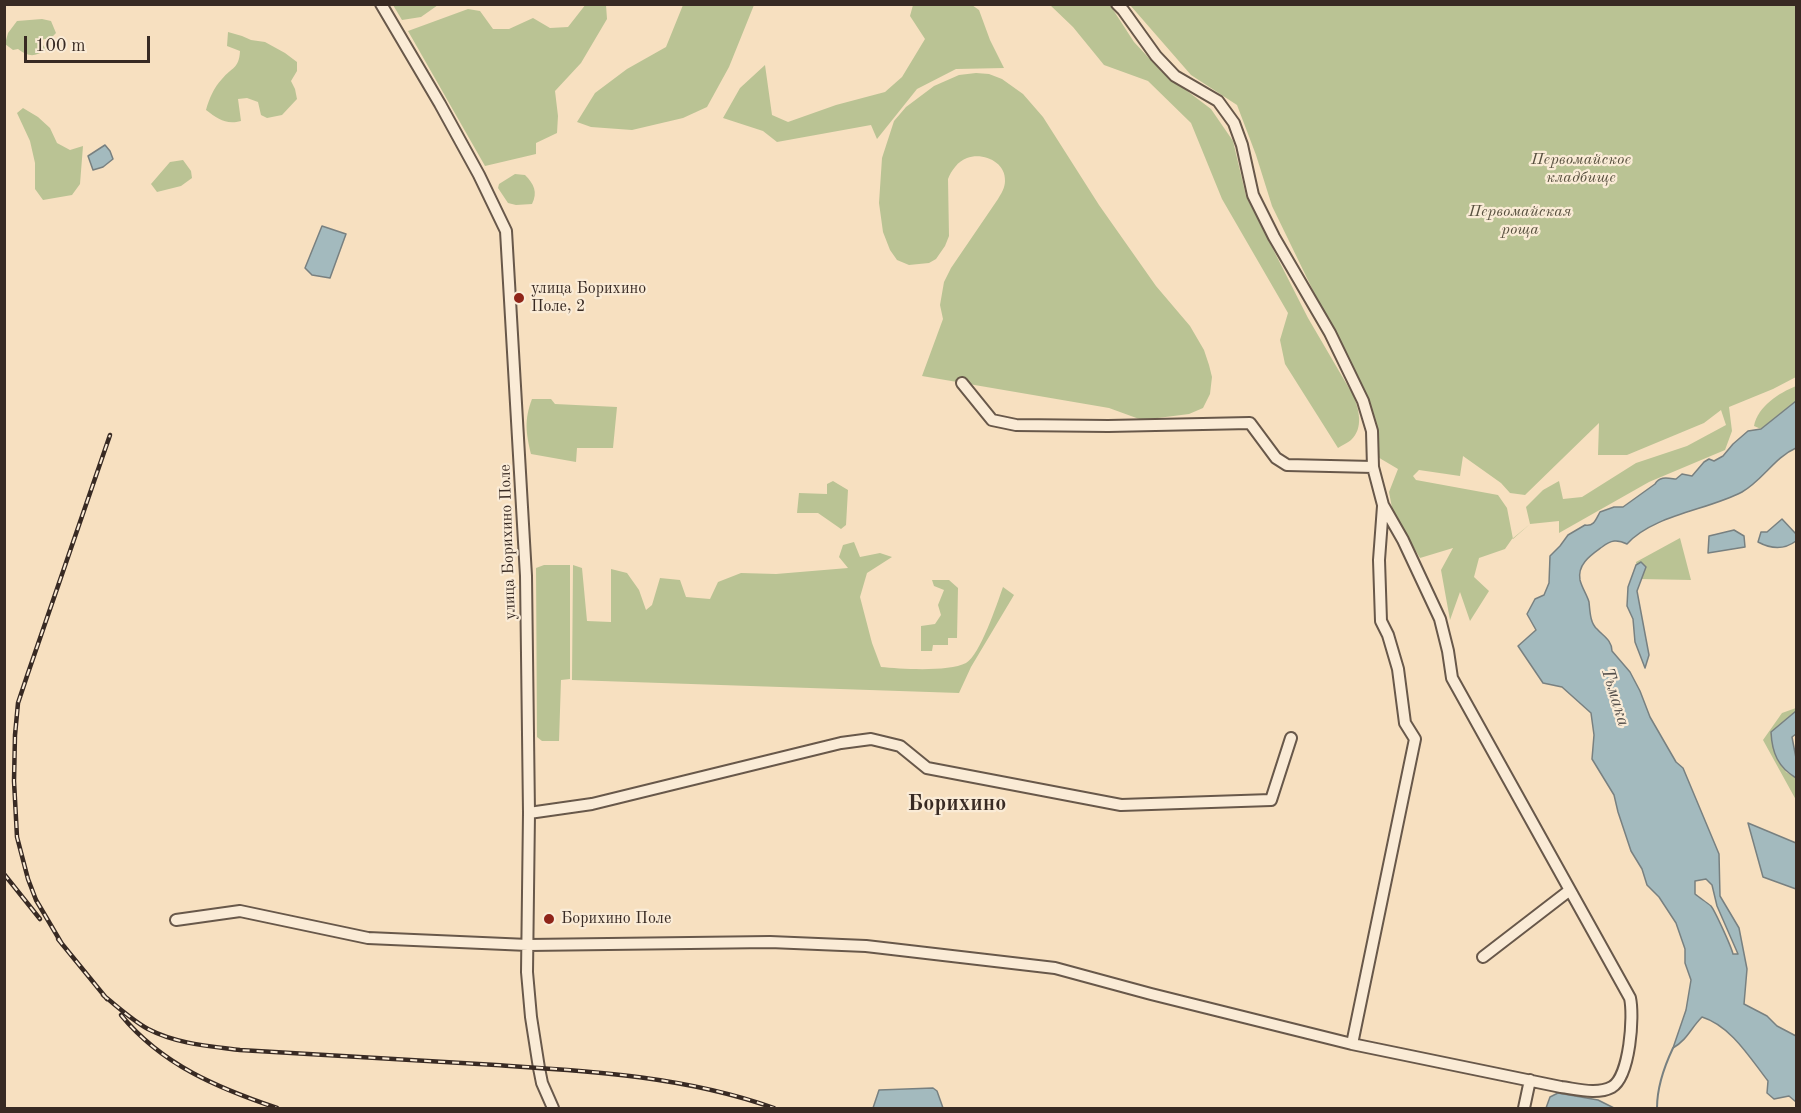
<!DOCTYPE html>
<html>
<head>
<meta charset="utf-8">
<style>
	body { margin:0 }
	#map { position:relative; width:1801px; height:1113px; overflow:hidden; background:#f7e0c0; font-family:"Old Standard TT",serif }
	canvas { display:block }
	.frame { position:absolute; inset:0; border:6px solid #382a23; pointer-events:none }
	.scale { position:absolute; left:24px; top:36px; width:126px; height:27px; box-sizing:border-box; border:3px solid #382a23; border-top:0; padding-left:8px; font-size:18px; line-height:21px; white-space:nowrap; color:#382a23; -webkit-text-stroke:4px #faebd6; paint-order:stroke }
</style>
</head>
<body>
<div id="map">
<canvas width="1801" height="1113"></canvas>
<div class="frame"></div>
<div class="scale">100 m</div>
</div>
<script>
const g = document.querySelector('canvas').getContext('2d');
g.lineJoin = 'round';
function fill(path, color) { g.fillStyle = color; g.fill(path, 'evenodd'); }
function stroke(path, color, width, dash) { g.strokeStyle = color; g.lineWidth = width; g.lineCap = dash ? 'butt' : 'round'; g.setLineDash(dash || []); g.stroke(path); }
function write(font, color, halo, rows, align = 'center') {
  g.font = font + ' "Old Standard TT",serif'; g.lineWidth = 4.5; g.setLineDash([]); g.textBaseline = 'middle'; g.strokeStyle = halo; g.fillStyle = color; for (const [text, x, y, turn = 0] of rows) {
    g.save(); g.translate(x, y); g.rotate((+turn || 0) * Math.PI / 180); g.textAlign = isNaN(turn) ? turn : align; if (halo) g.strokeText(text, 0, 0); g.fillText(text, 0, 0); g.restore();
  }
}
fill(new Path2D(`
	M586,4L606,5L607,19L581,63L555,91L558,116L557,133L536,143V154L485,166L408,31L468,9L480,11L493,29H509L533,18L550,28L568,27Z
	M393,5H438L421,17L402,20Z
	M683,5H754L729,67L707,107L683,118L632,130L591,127L577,122L595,93L627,69L666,47Z
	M913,5H972L979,10L990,40L1004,68L956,69L917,89L877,139L871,125L777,142L763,131L723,118L740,88L765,65L772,115L788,122L836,105L885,92L902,77L925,39L910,16Z
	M1050,5H1110L1134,42L1162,72L1211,109L1233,141L1246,196L1308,318L1353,395C1359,409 1364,428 1351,440C1348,443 1342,445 1338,448L1285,364L1280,340L1288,313L1222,199L1191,123L1148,81L1104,65L1073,27Z
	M1130,5H1796V377L1773,389L1729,407L1732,431L1725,450L1649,482L1559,533V521L1530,524L1512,539L1505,549L1479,558L1474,577L1489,591L1470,621L1460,592L1450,620L1441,570L1453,548L1420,558L1393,513L1389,492L1398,469L1376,456L1372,412L1272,206L1256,155L1237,105L1191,75ZM1721,410L1726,425L1687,446L1636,463L1582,497L1563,499L1559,481L1543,490L1526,507L1530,524L1513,539L1507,508L1498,495L1416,480L1413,476L1419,470L1460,476L1463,456L1501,483L1510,493L1525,495L1599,423L1598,455H1627L1704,423Z
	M42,19L51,21L56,33L51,38L40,40L46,50C34,57 29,57 18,49L13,50L5,44L8,33L17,21Z
	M228,32L242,36L251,40L265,42L285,53L297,62V71L291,81L295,89L297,99L282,115L267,118L261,115L258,102L247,98L238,99L241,121C226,125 218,119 206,110C209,99 214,87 222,79C232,67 239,69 240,51L227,46Z
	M976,73L989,74L1002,79L1023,94L1043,117L1099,205L1156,286L1190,326L1204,350L1209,365L1212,377L1210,394L1203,408L1189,414L1142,420L1109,408L922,376L943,319L940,305L944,282L951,268L998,199C1001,194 1005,188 1005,181C1006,162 983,152 967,158C958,161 951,171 948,179L949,236L945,246L936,259L929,263L909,265L897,260L890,250L883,232L879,203L882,158L894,121L906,107L934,86L959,75Z
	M23,108L38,117L50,128L57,143L70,150L83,146L80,184L72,195L43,200L35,189V163L30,141L17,113Z
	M183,160L191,171L192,178L181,186L157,192L151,184L170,162Z
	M515,174L525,175C534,184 538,192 532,204L516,205L508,203L498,188L499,184Z
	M1796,386V401L1761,429L1754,426C1758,406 1779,393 1796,386Z
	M532,399H551L555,404L617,407L613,448H577L576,462L531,454C526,433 524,420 532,399Z
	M833,481L848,490L846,525L841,529L818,513H797L799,493L827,494V484Z
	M1680,538L1691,580L1640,579L1636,562Z
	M854,542L860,557L880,553L892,557L867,573L860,597L872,643L881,667C901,669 949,672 966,663C980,655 997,604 1003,587L1014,595L971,667L959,693L572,680L573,565L582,568L587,621L611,622V569L627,573L639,590L646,610L652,605L660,578L680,580L686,597L710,599L718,582L741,573L776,574L848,568L839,557L843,545Z
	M544,565H570V679L561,680L559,741H542L537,737L536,568Z
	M932,580H949L958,588L957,638H948V645H933L932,651H921V626L935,624L941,615L938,605L944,590L934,586Z
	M1796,708V711L1771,733L1786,772L1796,778V800L1763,740L1782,713Z`), '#bac394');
const water = new Path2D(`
	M105,145L110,151L113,159L103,167L93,170L88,156Z
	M322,226L346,234L330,278L312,275L305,268Z
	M1796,401V448C1775,457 1762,481 1742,492C1708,510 1653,515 1627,544C1617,539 1611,540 1602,547C1591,555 1577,564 1580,580C1582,588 1587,595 1589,602C1590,611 1590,623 1597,629C1603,636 1612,640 1612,651L1630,672L1640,691L1650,717L1676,762L1683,768L1719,854L1720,896L1739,928L1747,969L1744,1004L1767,1016L1777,1026L1796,1036V1102L1789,1096L1774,1099L1767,1093L1768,1081C1750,1058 1731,1026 1702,1017C1690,1029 1688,1039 1673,1048L1686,1010L1691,980L1685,963V949L1676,923L1659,897L1647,885L1642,869L1631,851L1618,812L1614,795L1592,759L1594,735L1591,713L1562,687L1543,683L1518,646L1536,630L1527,614L1535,599L1544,595L1549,583L1550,556L1560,546L1568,535L1585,525C1594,527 1596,519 1600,512L1614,507H1623L1655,484C1660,476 1667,478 1676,479L1682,474L1692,476L1704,462L1709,459L1714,461L1723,456L1733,444L1748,431L1761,429ZM1706,879L1712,885L1717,906L1738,954H1733C1731,946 1715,911 1711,906C1706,902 1700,898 1695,894V881Z
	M1782,519L1796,534V541C1784,550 1771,549 1758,542L1761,532H1767Z
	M1734,530L1744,536L1745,547L1708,553L1709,536Z
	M1641,562L1646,567L1637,591L1649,655L1645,668L1635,642L1633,619L1627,606L1628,587L1636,565Z
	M1796,711V734L1792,737L1796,758V778C1778,767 1772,753 1771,732Z
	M1748,823L1796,843V889L1763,877Z
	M933,1088L937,1091L943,1108H873L879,1090Z
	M1558,1093L1598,1100L1614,1108H1546L1550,1097Z`);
fill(water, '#a3babe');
stroke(water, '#788080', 1.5);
stroke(new Path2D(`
	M1657,1108C1657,1087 1664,1067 1673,1048`), '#788080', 2);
const minor = new Path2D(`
	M381,4L440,104L479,175L506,231L526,576L529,813L527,972L531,1017L539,1068L542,1083L553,1108
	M962,383L992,420L1016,425L1108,426L1250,423L1276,458L1287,465L1373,467
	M529,813L592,804L841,743L871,739L900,746L927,768L1121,805L1271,800L1291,738
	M176,920L240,911L368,938L528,945L770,942L866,946L1055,968L1151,994L1352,1044L1561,1087C1577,1089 1597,1095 1612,1087C1630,1076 1634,1016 1630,998L1452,678L1448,651L1440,619L1403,540L1383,505L1373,467L1372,431L1363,401L1330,333L1274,237L1253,195L1242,145L1234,123L1218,101L1175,76L1156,56L1123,10L1117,4
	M1483,957L1570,890
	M1352,1044L1415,739L1405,723L1398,669L1388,635L1381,621L1379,560L1383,506
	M1524,1108L1530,1080`);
stroke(minor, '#68584a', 14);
stroke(minor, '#faebd6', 10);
const rail = new Path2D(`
	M4,874L40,919
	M58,939L107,999
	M62,944L36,900L28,879L17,837L14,781L15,735L18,703L27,676L110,435
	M103,995C118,1007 132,1020 148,1029C177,1044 209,1046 240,1050C325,1055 410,1060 496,1065C590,1071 684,1076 774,1108
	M121,1015C162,1065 218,1088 277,1108`);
stroke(rail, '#382a23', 4.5);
stroke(rail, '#faebd6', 2, [7]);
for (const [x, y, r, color] of [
	[519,298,6,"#8f2418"],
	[549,919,6,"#8f2418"]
]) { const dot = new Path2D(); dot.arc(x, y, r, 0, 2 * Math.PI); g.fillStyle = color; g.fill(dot); stroke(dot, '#faebd6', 2); }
write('italic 16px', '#58503f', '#faebd6', [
	["Первомайское",1581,160],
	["кладбище",1581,178],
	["Первомайская",1520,212],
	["роща",1520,230]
]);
write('16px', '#382a23', '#faebd6', [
	["улица Борихино",531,289],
	["Поле, 2",531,307],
	["Борихино Поле",561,919]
], 'left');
write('16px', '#382a23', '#faebd6', [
	["улица Борихино Поле",508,542,-92]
]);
write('italic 18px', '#534e4a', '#faebd6', [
	["Тьмака",1615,697,73]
]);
write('bold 22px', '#382a23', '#faebd6', [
	["Борихино",957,804]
]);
</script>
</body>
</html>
